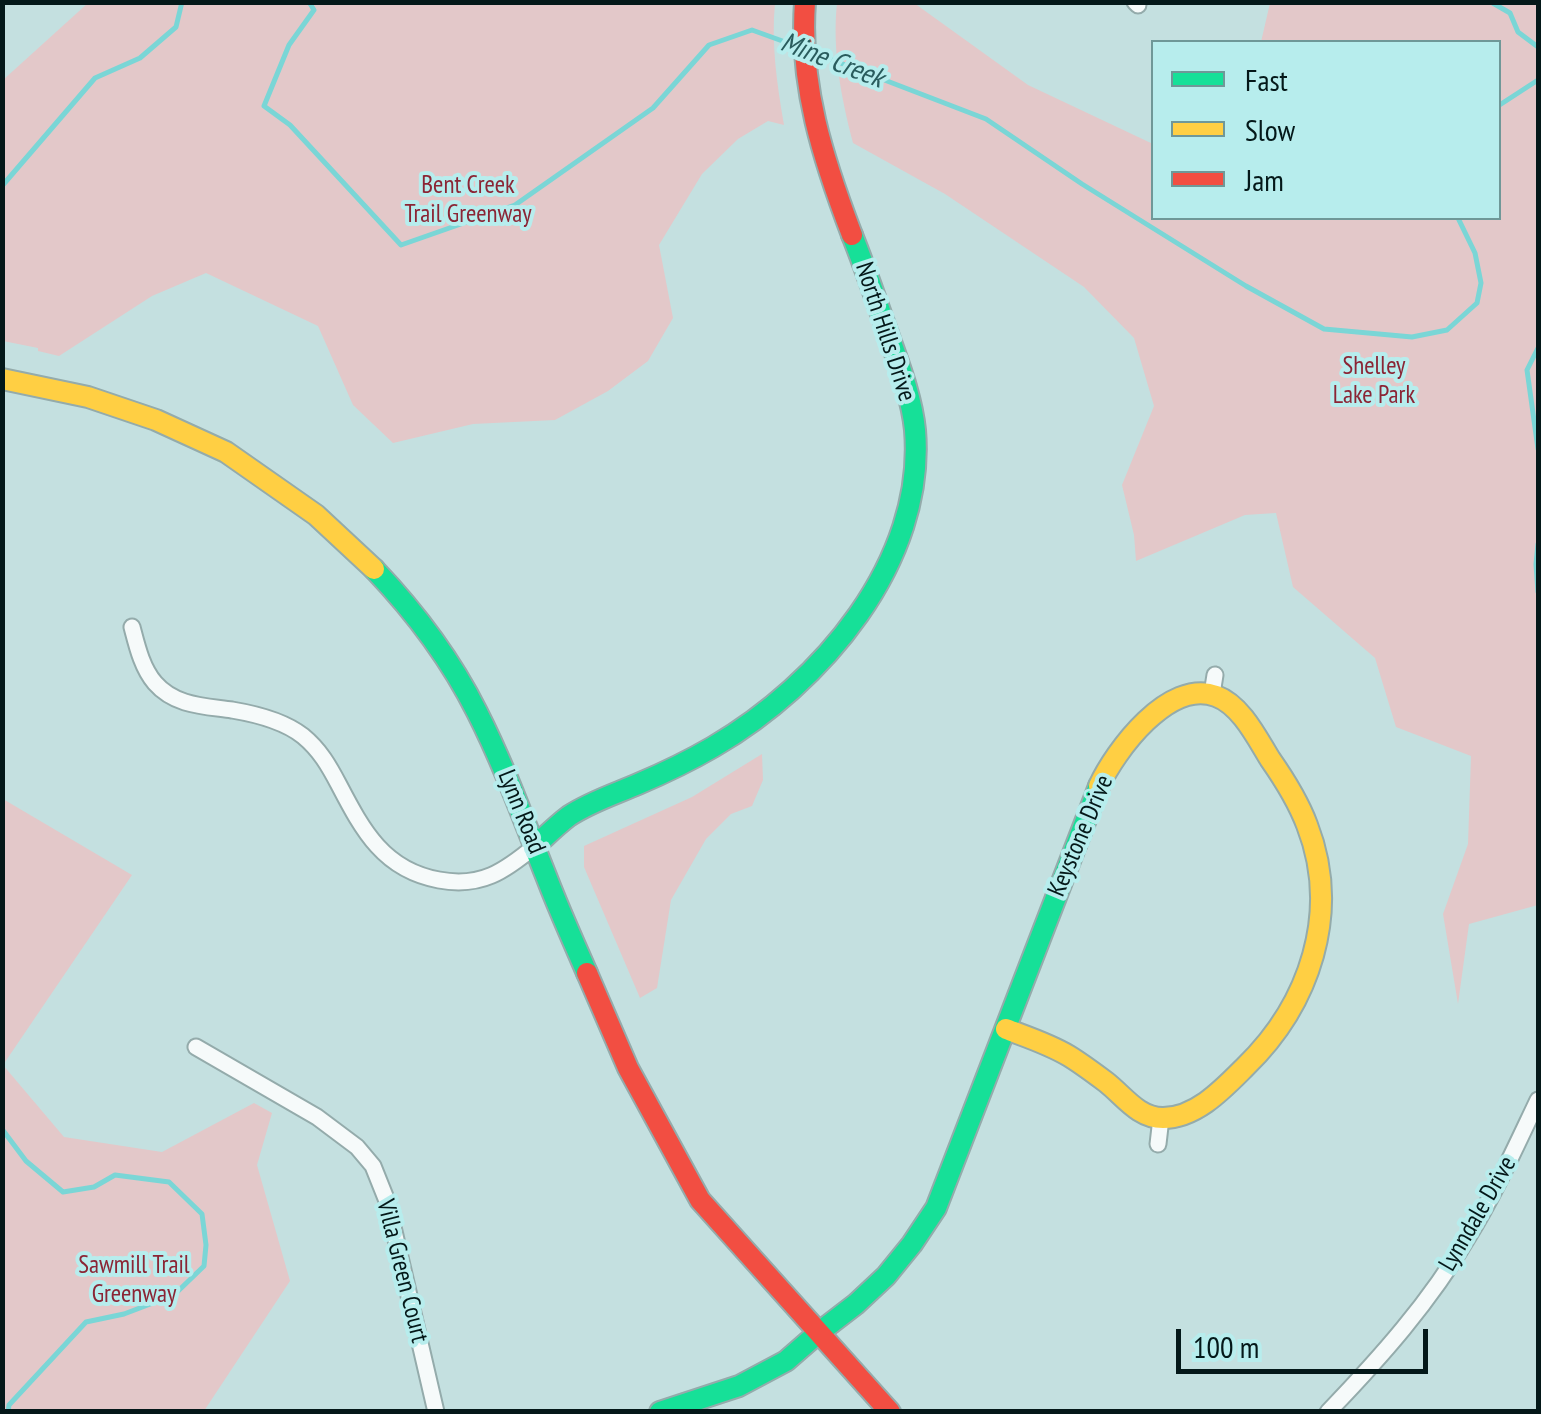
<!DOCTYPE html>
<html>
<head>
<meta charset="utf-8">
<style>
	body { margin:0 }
	#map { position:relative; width:1541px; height:1414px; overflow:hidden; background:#c4e0e0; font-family:"PT Sans Narrow",sans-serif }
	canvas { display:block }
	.frame { position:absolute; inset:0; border:5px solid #041819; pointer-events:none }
	.legend { position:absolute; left:1151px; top:40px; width:350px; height:180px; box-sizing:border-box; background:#b7eded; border:2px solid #6f9898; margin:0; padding:12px 18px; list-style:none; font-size:30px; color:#041819 }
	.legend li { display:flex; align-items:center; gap:20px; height:50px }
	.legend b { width:50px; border:2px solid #6f9898 }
	.scale { position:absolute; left:1176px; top:1329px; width:252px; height:45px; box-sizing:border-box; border:5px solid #041819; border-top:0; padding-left:12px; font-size:30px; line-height:35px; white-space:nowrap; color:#041819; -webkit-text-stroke:8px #b7eded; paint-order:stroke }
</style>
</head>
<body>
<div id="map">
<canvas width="1541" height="1414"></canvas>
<div class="frame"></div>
<ul class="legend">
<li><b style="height:12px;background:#16e098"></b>Fast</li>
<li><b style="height:12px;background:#ffcf43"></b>Slow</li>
<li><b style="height:12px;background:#f24e42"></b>Jam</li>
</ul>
<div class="scale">100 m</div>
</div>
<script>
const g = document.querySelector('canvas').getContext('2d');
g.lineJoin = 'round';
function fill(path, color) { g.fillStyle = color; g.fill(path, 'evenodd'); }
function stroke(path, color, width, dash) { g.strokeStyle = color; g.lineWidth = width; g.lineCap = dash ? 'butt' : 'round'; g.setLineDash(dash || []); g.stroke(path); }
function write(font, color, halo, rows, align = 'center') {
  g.font = font + ' "PT Sans Narrow",sans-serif'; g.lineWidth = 8; g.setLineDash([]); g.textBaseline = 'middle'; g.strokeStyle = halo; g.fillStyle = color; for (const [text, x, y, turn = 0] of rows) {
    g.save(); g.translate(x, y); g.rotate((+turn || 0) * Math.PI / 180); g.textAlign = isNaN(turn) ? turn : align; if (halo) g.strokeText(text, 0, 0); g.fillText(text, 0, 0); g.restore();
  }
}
fill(new Path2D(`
	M88,3H775C771,44 777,84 784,125L768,121L738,139L702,174L659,245L673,318L648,361L608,391L555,420L473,424L393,443L353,405L318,326L206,273L152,296L59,356L38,351V348L3,341V80Z
	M837,3H914L1028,85L1153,144L1154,218H1498V42H1261L1270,3H1538V905L1469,924L1458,1004L1443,914L1468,844L1471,756L1396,727L1375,658L1293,587L1276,513L1245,515L1136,561L1134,535L1122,485L1154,406L1134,338L1084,287L945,194L853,143C841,97 832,50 837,3Z
	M762,754L763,780L752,806L731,814L706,839L671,900L657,988L640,998L584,867V846L692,797Z
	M3,799L132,875L3,1065L64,1137L162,1152L254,1103L272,1113L257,1165L290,1281L204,1411H3Z`), '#e3c8c9');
stroke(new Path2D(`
	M309,2L314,10L289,45L264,106L290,125L401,245L515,205L653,108L709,45L752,30L799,47
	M1491,2L1510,13L1518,32L1538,47
	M809,51L986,119L1082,184L1246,286L1324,329L1412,337L1447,330L1477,303L1481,283L1475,253L1458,218
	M1498,106L1538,80
	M2,186L95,78L140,58L176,27L182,2
	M1538,348L1527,370L1538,449
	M1538,544L1536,564L1538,592
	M2,1129L26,1161L63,1192L94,1187L115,1175L169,1182L202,1214L206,1245L204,1266L174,1295L124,1314L86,1322L9,1405L8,1412`), '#7ad6d6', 5);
const street = new Path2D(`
	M1135,2L1138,5
	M132,627C137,646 142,668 155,683C175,706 204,706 232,710C256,714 284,721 303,736C320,750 329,766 339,785C363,831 384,870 439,880C481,888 505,871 535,846
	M1212,694L1215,675
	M196,1047L317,1117L357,1147L373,1166L387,1201L436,1412
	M1158,1144L1161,1118
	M1328,1412C1380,1358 1430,1302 1468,1237C1495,1193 1516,1146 1538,1100`);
const fast = new Path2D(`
	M374,569C414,611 451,660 477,712C505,767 525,824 548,881C560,912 574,943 587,973
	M535,846C546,836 557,825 569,816C590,802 615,794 638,784C664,773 689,761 713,747C821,684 926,562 915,430C912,400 901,370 891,342C878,306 866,270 852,235
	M660,1412L739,1386L786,1361L817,1334L856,1304L886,1276L912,1244L936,1208L1099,786`);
const slow = new Path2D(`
	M2,379L88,397L156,420L226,452L316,515L374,569
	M1006,1029C1027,1037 1049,1044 1069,1056C1082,1064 1094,1073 1106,1082C1124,1096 1138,1118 1163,1118C1196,1118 1223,1089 1245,1067C1310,1004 1341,912 1307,825C1298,801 1284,779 1270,759C1257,738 1241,705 1216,696C1169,678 1115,751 1099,786`);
const jam = new Path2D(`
	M805,2C799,85 823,159 852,235
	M587,973L628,1068L700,1200L890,1412`);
stroke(street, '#94abab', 19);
stroke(fast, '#94abab', 24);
stroke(slow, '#94abab', 24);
stroke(jam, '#94abab', 24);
stroke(street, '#f6fafa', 15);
stroke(fast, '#16e098', 20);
stroke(slow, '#ffcf43', 20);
stroke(jam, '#f24e42', 20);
write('25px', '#8b2535', '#b7eded', [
	["Bent Creek",468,186],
	["Trail Greenway",468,215],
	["Shelley",1374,367],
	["Lake Park",1374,396],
	["Sawmill Trail",134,1266],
	["Greenway",134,1295]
]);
write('25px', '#041819', '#b7eded', [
	["North Hills Drive",885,332,72],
	["Lynn Road",521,812,68],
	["Keystone Drive",1081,836,-67],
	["Lynndale Drive",1478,1214,-60],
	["Villa Green Court",402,1271,76]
]);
write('italic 28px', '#295c5d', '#b7eded', [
	["Mine Creek",832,61,21]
]);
</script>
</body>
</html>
